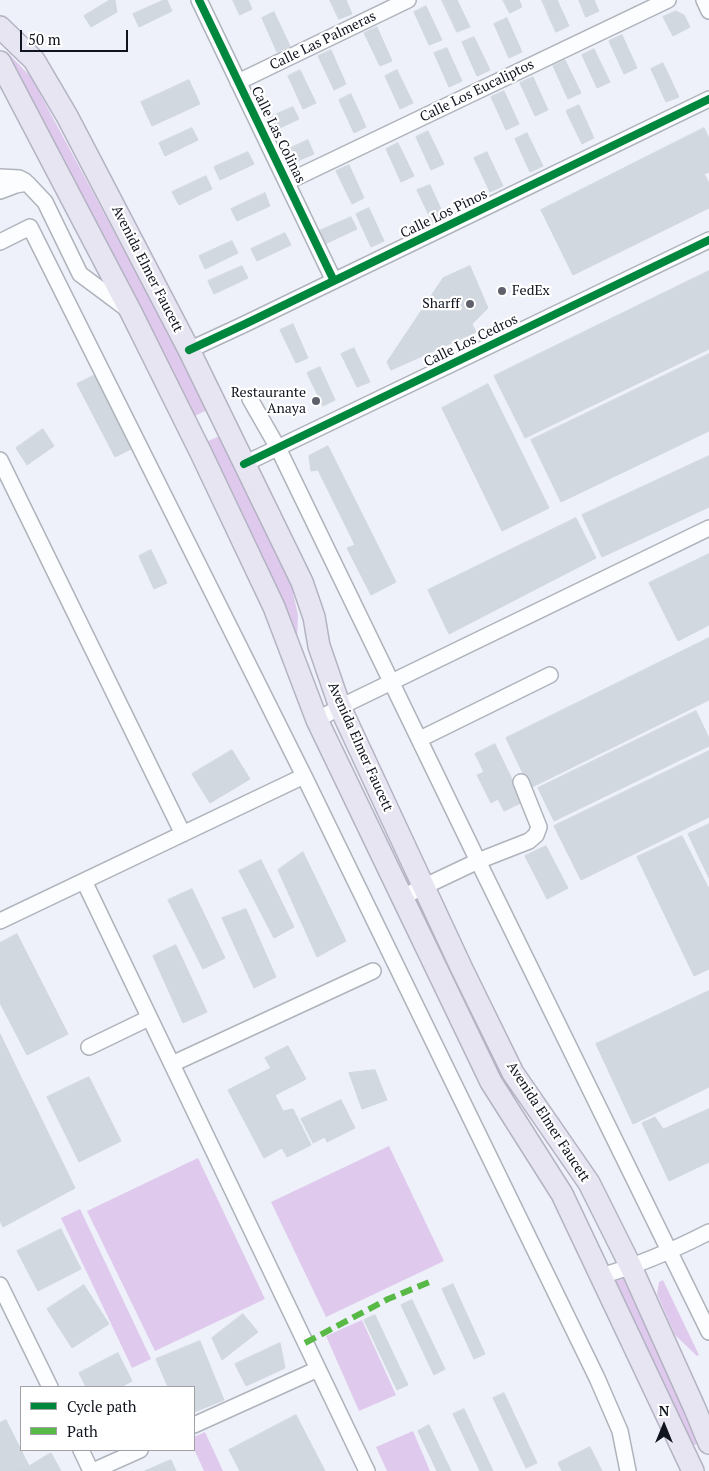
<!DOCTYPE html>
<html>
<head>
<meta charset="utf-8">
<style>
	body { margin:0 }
	#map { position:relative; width:709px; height:1471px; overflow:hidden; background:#eef1f9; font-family:"PT Serif",serif }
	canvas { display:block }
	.legend { position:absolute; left:20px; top:1386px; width:175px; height:65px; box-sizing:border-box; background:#fff; border:1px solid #9fa1a5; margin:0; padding:6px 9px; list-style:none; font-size:15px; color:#10141f }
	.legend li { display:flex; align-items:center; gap:10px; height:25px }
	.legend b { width:25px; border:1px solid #9fa1a5 }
	.north { position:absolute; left:639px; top:1401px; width:50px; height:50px; -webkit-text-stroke:4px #fff; paint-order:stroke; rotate:0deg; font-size:14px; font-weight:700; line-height:20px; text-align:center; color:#10141f }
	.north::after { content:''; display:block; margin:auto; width:18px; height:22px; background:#10141f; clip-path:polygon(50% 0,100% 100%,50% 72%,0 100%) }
	.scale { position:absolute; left:20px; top:30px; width:108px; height:22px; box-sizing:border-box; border:2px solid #10141f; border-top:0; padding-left:6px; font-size:15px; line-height:18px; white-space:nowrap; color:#10141f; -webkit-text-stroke:4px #fff; paint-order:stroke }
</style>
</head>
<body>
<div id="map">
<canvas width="709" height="1471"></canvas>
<ul class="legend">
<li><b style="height:6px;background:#00873e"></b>Cycle path</li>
<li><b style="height:6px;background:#58b947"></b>Path</li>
</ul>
<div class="north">N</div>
<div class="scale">50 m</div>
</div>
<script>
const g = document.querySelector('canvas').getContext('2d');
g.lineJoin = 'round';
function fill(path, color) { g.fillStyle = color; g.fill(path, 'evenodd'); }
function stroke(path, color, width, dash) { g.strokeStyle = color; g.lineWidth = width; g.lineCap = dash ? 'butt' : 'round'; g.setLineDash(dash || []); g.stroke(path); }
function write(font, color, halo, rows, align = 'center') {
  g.font = font + ' "PT Serif",serif'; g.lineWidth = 4.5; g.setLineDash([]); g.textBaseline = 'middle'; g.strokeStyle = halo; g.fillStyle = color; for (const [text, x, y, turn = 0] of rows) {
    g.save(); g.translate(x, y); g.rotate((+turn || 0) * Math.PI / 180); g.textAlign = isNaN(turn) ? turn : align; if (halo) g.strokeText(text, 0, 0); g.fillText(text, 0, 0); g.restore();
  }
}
fill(new Path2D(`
	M6,51L31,77L209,409L195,416Z
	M220,436L290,580L298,615L297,639L208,441Z
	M389,1146L444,1261L326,1317L271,1202Z
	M198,1158L265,1299L155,1351L87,1211Z
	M80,1209L151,1359L132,1368L61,1218Z
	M622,1276L698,1441L696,1445L691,1443L613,1280Z
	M663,1280L699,1355L697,1356L675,1335L657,1294L659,1282Z
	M362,1320L396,1395L359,1411L326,1336Z
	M413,1431L430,1471H387L376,1447Z
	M205,1432L223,1471H204L194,1449V1437Z`), '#dfcaed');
const building = new Path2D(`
	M110,0H115L117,12L91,27L84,16Z
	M164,0H167L172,11L139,27L133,14Z
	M233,0H248L252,9L240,15Z
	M330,0H346L352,14L339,19Z
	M442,0H457L470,27L457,32Z
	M503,0H519L522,7L510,13Z
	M542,0H557L569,26L556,32Z
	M579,0H594L599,11L586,17Z
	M426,6L442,40L429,45L414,12Z
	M676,11L684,15L690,27L673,36L663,17Z
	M274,12L290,46L277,52L262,18Z
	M507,18L522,52L509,58L494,24Z
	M377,27L392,61L380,66L364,33Z
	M622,35L637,68L624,74L609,41Z
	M474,37L490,70L477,76L462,42Z
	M447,48L462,81L449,87L434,53Z
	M594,49L610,82L597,88L582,55Z
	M331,50L346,84L334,90L318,56Z
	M565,60L581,93L568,99L553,66Z
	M663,63L679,97L666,102L651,69Z
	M300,70L316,103L303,109L288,76Z
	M397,70L413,103L400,109L385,76Z
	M533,77L548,110L535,116L520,83Z
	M189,80L200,104L152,126L141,102Z
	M504,91L519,124L506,130L491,97Z
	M351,94L366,127L354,133L339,100Z
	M579,105L594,138L582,144L566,111Z
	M293,107L299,119L265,135L259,122Z
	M192,128L198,140L165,156L159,143Z
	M704,128L709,138V172L704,174L709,183V208L573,275L541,210Z
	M428,131L444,164L431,170L416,137Z
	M527,133L543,166L530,172L515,139Z
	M308,140L314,154L288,165L282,152Z
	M398,143L414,176L401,182L386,149Z
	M248,152L254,164L220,180L214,167Z
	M487,152L503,186L490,192L474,158Z
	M349,165L364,198L352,204L336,171Z
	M206,176L212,189L179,205L172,192Z
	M430,185L445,218L433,224L417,190Z
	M265,193L270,206L237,221L231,209Z
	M369,208L384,241L371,247L356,214Z
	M351,217L357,229L323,245L317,232Z
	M285,233L291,245L257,261L251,249Z
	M232,241L238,253L205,269L199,256Z
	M242,266L248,278L214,294L208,281Z
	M470,266L488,308L472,324L476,332L391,370L387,362L443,278Z
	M709,271V349L525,438L494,376Z
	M293,324L308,358L296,363L280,330Z
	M354,348L370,382L357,387L341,354Z
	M709,354V431L561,502L531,440Z
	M320,367L335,400L323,406L307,373Z
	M99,373L137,446L115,457L77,384Z
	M488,384L549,508L502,531L442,408Z
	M43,429L54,446L27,465L16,448Z
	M328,446L396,582L371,595L347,548L355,545L318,470L311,471L309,456Z
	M709,456V507L602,557L582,515Z
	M576,518L596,558L449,634L428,590Z
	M151,550L167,583L154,589L139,556Z
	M709,554V625L678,641L649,583Z
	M709,638V700L530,788L506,738Z
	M696,711L709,738V746L554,821L538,788Z
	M495,744L523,802L504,811L498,799L491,803L477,775L484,772L475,754Z
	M232,750L250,779L210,803L192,774Z
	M709,751V817L581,880L554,826Z
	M709,824V878L688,834Z
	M682,836L709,889V969L694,976L637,857Z
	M546,846L568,888L547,899L525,856Z
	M303,852L346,941L317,957L278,870Z
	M261,860L294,927L274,938L239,871Z
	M192,889L225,958L203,969L168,900Z
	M246,909L276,977L254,988L222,918Z
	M17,934L68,1034L27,1055L0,1003V943Z
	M176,945L207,1012L183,1023L153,956Z
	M709,991V1087L633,1124L596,1044Z
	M0,1034L75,1188L3,1227L0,1221Z
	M288,1046L306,1079L275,1095L283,1111L293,1109L311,1145L287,1157L282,1148L264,1158L228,1090L271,1068L265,1058Z
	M375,1070L387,1100L362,1109L349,1073Z
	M89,1077L121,1141L79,1162L47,1097Z
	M341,1100L355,1128L327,1142L325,1137L313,1143L301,1119Z
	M709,1109V1162L669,1181L642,1123L655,1117L663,1129Z
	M61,1229L81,1269L38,1291L17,1251Z
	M453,1284L485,1354L474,1359L442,1289Z
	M84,1285L109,1324L72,1348L47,1309Z
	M412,1300L445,1369L434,1375L401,1305Z
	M243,1314L258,1332L222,1360L212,1338Z
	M375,1315L408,1385L397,1390L364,1320Z
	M200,1341L224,1400L194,1412V1387H168L156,1359Z
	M280,1343L285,1368L246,1386L235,1364Z
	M118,1353L132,1381L121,1387H86L79,1373Z
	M504,1393L537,1463L526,1468L493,1398Z
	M464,1409L493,1471H480L453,1414Z
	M296,1415L325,1471H240L229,1450Z
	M6,1420L29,1466L19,1471H0V1423Z
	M429,1425L451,1471H437L418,1431Z
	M590,1447L602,1471H562L558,1463Z
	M51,1453L61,1471H19L29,1466Z
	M171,1460L176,1471H145Z`);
fill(building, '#d1d8e0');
stroke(building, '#d0d7df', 1);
const minor = new Path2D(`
	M199,0L334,281
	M704,0L709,11
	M238,82L408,0
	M0,177L19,178L25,181
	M287,182L668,0
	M0,191L16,185L27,183L45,202L80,274L127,309
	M0,242L30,227L304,776
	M189,350L245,324L709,99
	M250,399L278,448L478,861L709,1332
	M0,460L183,834
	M244,464L709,240
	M317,720L340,707L709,528
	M420,739L550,675
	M84,881L367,1471
	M402,897L478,861L529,841L536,835L539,827L521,782
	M0,921L304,776L597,1378L620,1431L628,1471
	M89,1047L149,1018
	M172,1064L373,971
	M601,1276C639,1265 674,1250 709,1232
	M0,1285L50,1387
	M194,1425L318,1369
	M81,1450L91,1471
	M93,1471L140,1450`);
const highway = new Path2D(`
	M0,27L34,60L67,116L189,350L302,582L314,617L319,646L340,707L462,969L513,1073L589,1183L631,1267L695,1409L709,1443
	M0,62L131,312L201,453L274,607L317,720L491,1082L562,1194L693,1471`);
stroke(minor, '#afb3bc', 18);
stroke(highway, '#b4b3c3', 24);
stroke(minor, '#fcfdfe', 15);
stroke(highway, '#e6e5f1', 21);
stroke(new Path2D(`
	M305,1343L388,1299L432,1281`), '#58b947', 6, [12, 6]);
stroke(new Path2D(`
	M199,0L334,281
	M189,350L245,324L709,99
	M244,464L709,240`), '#00873e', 8);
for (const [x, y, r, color] of [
	[502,291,5,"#5e616b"],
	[470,304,5,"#5e616b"],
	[316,401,5,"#5e616b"]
]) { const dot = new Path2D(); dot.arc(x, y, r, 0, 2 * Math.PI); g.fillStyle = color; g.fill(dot); stroke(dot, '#fff', 2); }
write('14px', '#10141f', '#fff', [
	["Calle Las Palmeras",323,41,-26],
	["Calle Los Eucaliptos",477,91,-26],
	["Calle Las Colinas",278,135,64],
	["Calle Los Pinos",444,214,-26],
	["Avenida Elmer Faucett",147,269,63],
	["Calle Los Cedros",471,341,-26],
	["Avenida Elmer Faucett",360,747,66],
	["Avenida Elmer Faucett",548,1122,57]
]);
write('14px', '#10141f', '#fff', [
	["FedEx",512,291,"left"],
	["Sharff",460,304],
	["Restaurante",306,393],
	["Anaya",306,409]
], 'right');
</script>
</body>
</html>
